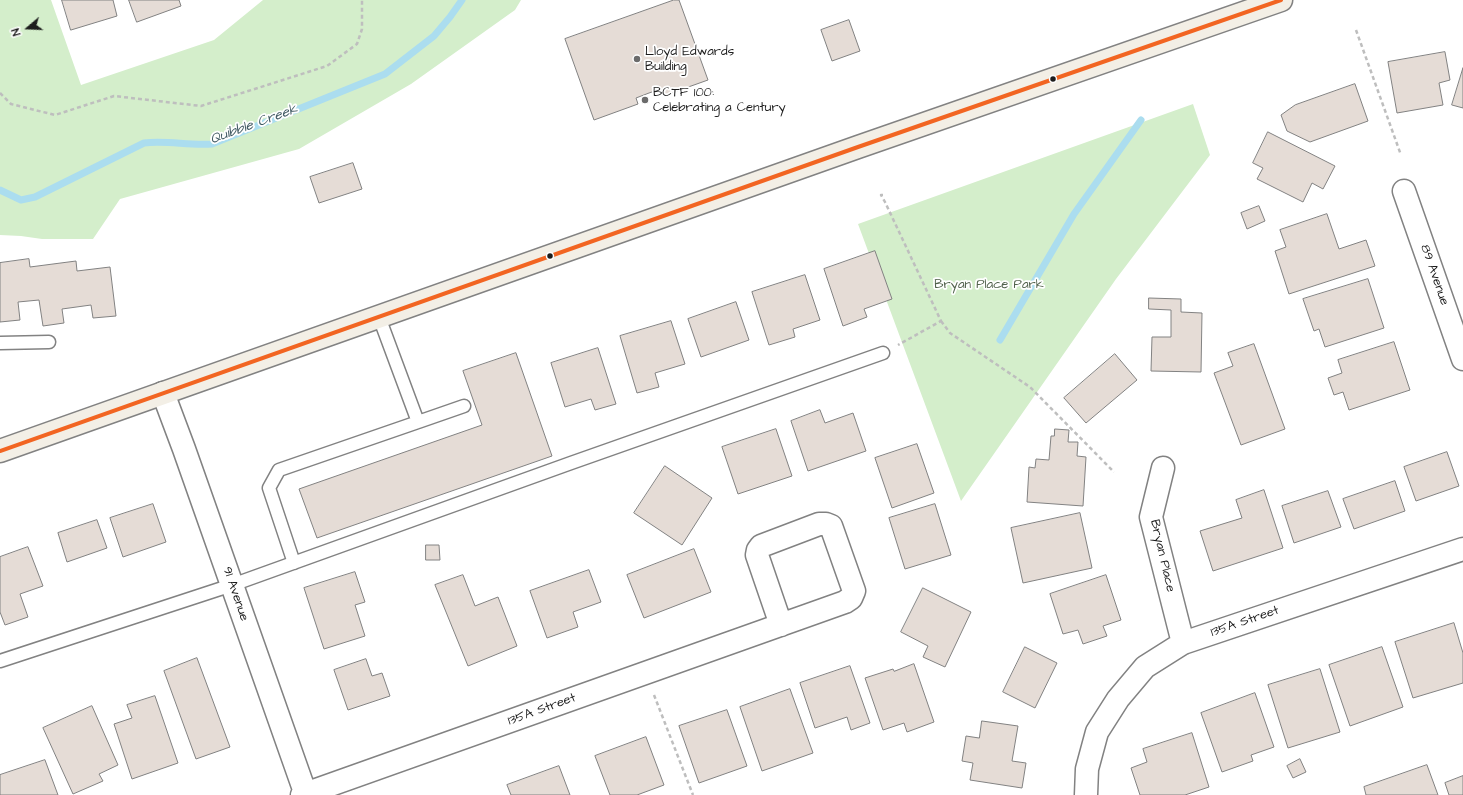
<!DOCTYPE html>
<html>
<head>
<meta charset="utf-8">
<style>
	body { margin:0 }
	#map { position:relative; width:1463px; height:795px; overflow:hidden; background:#fff; font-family:"Architects Daughter",sans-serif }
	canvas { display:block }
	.north { position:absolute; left:8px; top:8px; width:40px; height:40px; -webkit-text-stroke:3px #fff; paint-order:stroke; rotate:251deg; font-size:11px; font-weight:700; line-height:16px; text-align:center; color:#1c1c1c }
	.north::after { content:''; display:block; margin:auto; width:14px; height:18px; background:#1c1c1c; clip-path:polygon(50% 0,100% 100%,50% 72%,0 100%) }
</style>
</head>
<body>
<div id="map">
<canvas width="1463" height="795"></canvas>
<div class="north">N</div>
</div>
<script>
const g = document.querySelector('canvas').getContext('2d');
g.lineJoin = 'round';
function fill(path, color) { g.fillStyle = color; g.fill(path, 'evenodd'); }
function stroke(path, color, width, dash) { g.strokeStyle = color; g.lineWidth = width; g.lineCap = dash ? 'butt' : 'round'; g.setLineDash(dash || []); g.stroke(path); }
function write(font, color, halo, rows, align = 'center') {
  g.font = font + ' "Architects Daughter",sans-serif'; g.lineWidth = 3.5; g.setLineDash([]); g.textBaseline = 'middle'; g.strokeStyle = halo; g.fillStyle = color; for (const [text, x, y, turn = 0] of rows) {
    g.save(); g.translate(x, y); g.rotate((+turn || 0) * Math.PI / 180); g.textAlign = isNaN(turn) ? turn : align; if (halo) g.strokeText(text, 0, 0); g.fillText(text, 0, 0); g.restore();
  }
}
fill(new Path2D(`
	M0,0H51L81,85L214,40L263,0H521L515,10L411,84L299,149L120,199L93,239H42L21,236L0,235Z
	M1193,104L1210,155L1116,279L961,501L858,224Z`), '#d4eecb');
stroke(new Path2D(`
	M0,190L21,200L35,197L144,143C167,140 189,146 212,144L385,74L434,36L450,17L462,0
	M1000,340L1074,214L1141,120`), '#abddef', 7);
const building = new Path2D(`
	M62,0H113L117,16L71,30Z
	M129,0H179L181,6L137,22Z
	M674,0H679L708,80L663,96L661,89L649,93L636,98L638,104L594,120L565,39Z
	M849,20L860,51L832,61L821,30Z
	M1445,52L1450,80L1439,83L1443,105L1397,113L1388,62Z
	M1463,68V108L1452,105Z
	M1355,84L1368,121L1310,142L1287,131L1281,115L1295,105Z
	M1268,132L1335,166L1323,189L1312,183L1303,202L1257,179L1263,168L1253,163Z
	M353,163L362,189L319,203L310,177Z
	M1259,206L1265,221L1247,229L1241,213Z
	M1327,214L1339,249L1366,240L1375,266L1289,294L1275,251L1286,247L1280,230Z
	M875,251L892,299L864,309L867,317L843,326L824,269Z
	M29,259L30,267L76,261L77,271L110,267L116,316L93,318L91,305L62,309L64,323L43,326L39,300L18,302L20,320L0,322V263Z
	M805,275L820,320L793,329L795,337L769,345L752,292Z
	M1368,279L1384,328L1325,347L1319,329L1314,331L1303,299Z
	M1149,298L1181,299V312L1202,313L1201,372L1151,371L1152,337H1171V310L1149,309Z
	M736,302L749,340L701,357L688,319Z
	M671,321L685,364L655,373L659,387L637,393L620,336Z
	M1394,342L1410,390L1349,410L1343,392L1334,395L1328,378L1342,373L1338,360Z
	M1254,344L1285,429L1241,445L1214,373L1233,366L1228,353Z
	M598,348L616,404L595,410L591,399L565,407L551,363Z
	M516,353L552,456L317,538L299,489L482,425L463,371Z
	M1115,354L1137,380L1086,423L1064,398Z
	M820,410L825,423L853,413L866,451L808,471L791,421Z
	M776,429L792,476L738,494L722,447Z
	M1055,429L1069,430L1068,442H1078L1077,456L1086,457L1083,506L1027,502L1029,467L1035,468L1036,459L1049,460L1051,436H1054Z
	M917,444L934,493L892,508L875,458Z
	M1447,452L1459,486L1416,501L1404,467Z
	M665,466L712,498L682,545L634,513Z
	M1395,481L1405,511L1354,529L1343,499Z
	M1264,490L1283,548L1213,571L1200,531L1242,518L1236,500Z
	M1328,491L1341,527L1294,543L1282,506Z
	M153,504L166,542L123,557L110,518Z
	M935,504L951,555L905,569L889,518Z
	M1080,513L1092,568L1023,583L1011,528Z
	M97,520L107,548L67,562L58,533Z
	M426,545H439L440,560H426Z
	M28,547L43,586L20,594L28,617L5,625L0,612V557Z
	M694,549L711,592L644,618L627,575Z
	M589,570L601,602L573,612L578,627L547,638L530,591Z
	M355,572L365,602L355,605L365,636L324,649L304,588Z
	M463,575L475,606L498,597L517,646L468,666L435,585Z
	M1106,575L1121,620L1103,626L1107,636L1083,644L1078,630L1063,634L1050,594Z
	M923,588L971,612L945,667L923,657L928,646L901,632Z
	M1454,623L1463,653V683L1413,698L1395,642Z
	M1025,647L1057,663L1035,708L1003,692Z
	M1382,647L1403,707L1350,726L1329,665Z
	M197,658L230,747L196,759L164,671Z
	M366,659L372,676L382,673L390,696L348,710L334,670Z
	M914,664L934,722L907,732L904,723L883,730L865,678L893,669L894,671Z
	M850,666L870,723L851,730L847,717L815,728L800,683Z
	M1320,669L1340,732L1288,748L1268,685Z
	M790,689L813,753L762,771L740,707Z
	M1255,693L1274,747L1251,755L1253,761L1222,772L1201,713Z
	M155,696L178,763L132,779L114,724L132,718L127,705Z
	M92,706L118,765L99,774L103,781L73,794L43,728Z
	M727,710L747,766L699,783L679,726Z
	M982,721L1018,726L1012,761L1026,763L1022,788L970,780L973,763L962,761L966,736L979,738Z
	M1192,733L1209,787L1185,795H1140L1131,768L1147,762L1143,749Z
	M646,737L664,785L637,795H610L595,756Z
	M1300,759L1306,772L1293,778L1287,766Z
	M45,760L58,795H0V775Z
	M1427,765L1438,795H1366L1364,787Z
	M559,766L570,795H511L507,785Z
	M1463,776V795H1449L1445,783Z`);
fill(building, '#e5dcd6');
stroke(building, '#828282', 1);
const lane = new Path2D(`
	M0,343L49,342
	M418,422L464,406
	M294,563L269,488L279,470L418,422L379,317
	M0,661L232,585L571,463L883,353`);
const street = new Path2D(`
	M1404,191L1463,359
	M163,393L184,449L306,795
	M1163,468L1151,517L1183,643
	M302,795L845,602L851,598L854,591L831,526L826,524H819L761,546L758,550L757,555L781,625
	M1086,795L1087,769L1097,732L1118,699L1145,667L1183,643L1463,549`);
const primary = new Path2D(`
	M0,451L858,147L1281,0`);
stroke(lane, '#828282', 15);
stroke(street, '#828282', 25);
stroke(primary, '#828282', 25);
stroke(new Path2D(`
	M1356,30L1401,155
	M0,93L11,104L55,115L114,96L201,106L327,66L357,44L362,29V0
	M883,195H881L885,202L941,321L898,345
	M941,321L950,333L1030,387L1114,472
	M654,695L693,795`), '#bebebe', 2.5, [4, 3]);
stroke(lane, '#fff', 12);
stroke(street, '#fff', 22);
stroke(primary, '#f3efe6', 22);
stroke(new Path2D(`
	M0,451L858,147L1281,0`), '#f26522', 4);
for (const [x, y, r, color] of [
	[637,59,4,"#6b6b6b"],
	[1053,79,3.5,"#1c1c1c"],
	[645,100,4,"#6b6b6b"],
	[550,256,3.5,"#1c1c1c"]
]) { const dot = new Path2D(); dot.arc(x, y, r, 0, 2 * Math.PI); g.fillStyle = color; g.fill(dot); stroke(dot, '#fff', 1.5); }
write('13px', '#1c1c1c', '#fff', [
	["Lloyd Edwards",645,52],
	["Building",645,67],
	["BCTF 100:",653,93],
	["Celebrating a Century",653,108]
], 'left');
write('13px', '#1c1c1c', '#fff', [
	["89 Avenue",1434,275,71],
	["Bryan Place",1162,556,77],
	["91 Avenue",235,594,71],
	["135A Street",1245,622,-19],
	["135A Street",542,710,-20]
]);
write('13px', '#50614b', '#fff', [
	["Bryan Place Park",989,285]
]);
write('italic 14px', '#415a63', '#fff', [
	["Quibble Creek",254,125,-20]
]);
</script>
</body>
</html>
